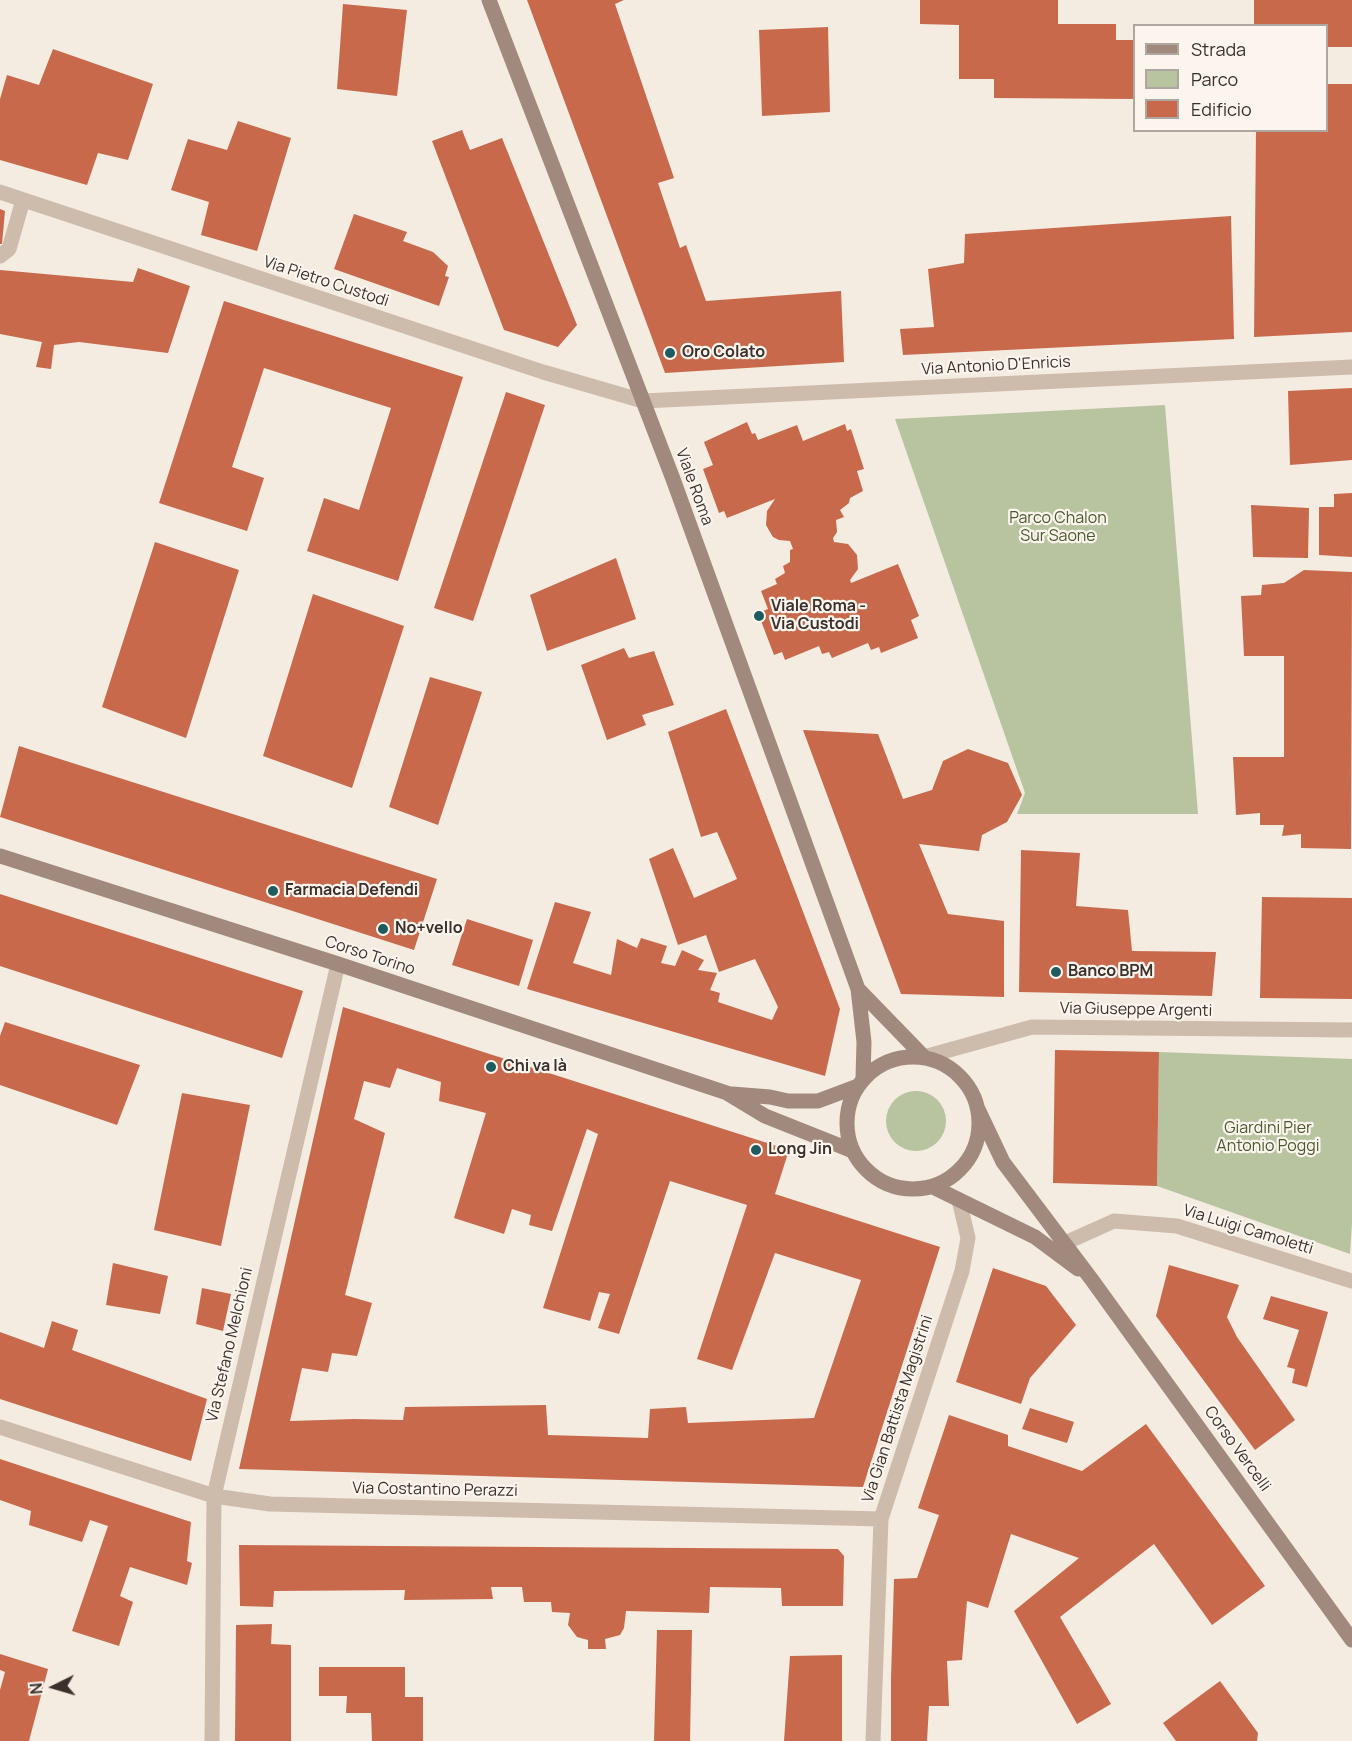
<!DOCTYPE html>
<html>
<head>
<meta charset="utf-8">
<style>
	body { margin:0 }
	#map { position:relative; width:1352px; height:1741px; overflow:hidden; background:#f4ebe1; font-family:Manrope,sans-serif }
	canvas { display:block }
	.legend { position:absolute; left:1133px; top:24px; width:195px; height:108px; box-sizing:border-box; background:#fbf5ee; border:2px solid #aea6a0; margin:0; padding:8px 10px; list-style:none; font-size:18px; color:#3b302b }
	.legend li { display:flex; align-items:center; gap:12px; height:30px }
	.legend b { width:30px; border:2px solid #aea6a0 }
	.north { position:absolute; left:24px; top:1657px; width:60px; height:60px; -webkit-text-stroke:4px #fbf5ee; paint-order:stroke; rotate:265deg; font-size:16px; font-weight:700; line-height:24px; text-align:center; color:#3b302b }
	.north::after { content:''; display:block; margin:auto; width:21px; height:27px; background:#3b302b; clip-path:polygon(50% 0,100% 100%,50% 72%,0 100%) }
</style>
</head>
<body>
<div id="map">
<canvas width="1352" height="1741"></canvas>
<ul class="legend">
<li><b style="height:8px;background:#a18a7d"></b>Strada</li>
<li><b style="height:16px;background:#b8c4a0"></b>Parco</li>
<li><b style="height:16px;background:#c8694b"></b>Edificio</li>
</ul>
<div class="north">N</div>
</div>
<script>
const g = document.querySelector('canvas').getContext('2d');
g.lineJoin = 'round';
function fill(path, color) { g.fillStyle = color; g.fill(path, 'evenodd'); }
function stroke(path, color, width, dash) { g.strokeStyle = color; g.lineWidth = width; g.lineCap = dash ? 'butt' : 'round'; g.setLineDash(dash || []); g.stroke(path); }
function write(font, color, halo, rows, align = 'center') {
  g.font = font + ' Manrope,sans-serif'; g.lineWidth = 4.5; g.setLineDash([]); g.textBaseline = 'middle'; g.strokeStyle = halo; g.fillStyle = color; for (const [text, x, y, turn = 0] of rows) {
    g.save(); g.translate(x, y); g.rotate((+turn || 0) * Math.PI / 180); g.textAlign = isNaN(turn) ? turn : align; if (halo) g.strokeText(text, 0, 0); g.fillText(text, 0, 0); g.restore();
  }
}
fill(new Path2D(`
	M1165,405L1198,814H1017L1025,793L895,419Z
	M1159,1052L1352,1059V1223L1350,1254L1157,1186Z
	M886 1121a30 30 0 1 1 60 0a30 30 0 1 1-60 0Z`), '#b8c4a0');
fill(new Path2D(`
	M527,0H624L615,4L674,178L658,183L680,248L686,245L706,301L841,291L844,362L665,373Z
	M920,0H1058V24H1116V40H1134V99L994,98V79H959V25L920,24Z
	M1254,0H1352V47H1326V26H1254Z
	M343,4L407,10L397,96L337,89Z
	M828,27L830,112L762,116L759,30Z
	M53,49L153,84L128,160L98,153L87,185L0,160V99L7,75L39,85Z
	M1326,84H1352V332L1254,337L1256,130H1326Z
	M238,121L291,138L257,251L201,235L209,202L171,190L188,139L227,150Z
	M462,130L470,150L502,138L577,325L558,347L504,330L432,141Z
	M0,209L5,211L2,244H0Z
	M354,214L407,232L403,241L433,252L448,266L445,276L449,277L439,306L334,269Z
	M1231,216L1234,339L903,355L900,329L934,327L928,269L964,263L965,234Z
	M138,268L190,286L168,353L79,342L54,345L51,369L36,367L42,342L0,334V270L133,282Z
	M224,301L463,377L398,581L307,551L324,498L359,510L391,408L264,368L232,467L264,478L247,531L159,503Z
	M1352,388V460L1290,465L1288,391Z
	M506,392L545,405L473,621L434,608Z
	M747,422L752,434L755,433L758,440L797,425L803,441L845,424L847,431L851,429L864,469L857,471L863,491L850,498L849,503L840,510L844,517L836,520L837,532L833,538L834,542L848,544L857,555L858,569L850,580L851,583L898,564L919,616L911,620L918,638L881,653L879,647L871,650L868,643L832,658L829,652L822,654L819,646L785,660L782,652L774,655L758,613L768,609L761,591L777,584L775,579L785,573L783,566L790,562V550L793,549L790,541L779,540L773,537L766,525L767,511L775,499L727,518L724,511L719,513L703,469L713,465L704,442Z
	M1352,493V557L1319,555V507H1334V494Z
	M1251,505L1309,508L1308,558L1253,557Z
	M155,542L239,570L186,738L102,707Z
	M616,558L636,619L547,651L530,595Z
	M1304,570L1352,572L1351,849L1301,848V834L1282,836L1284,825H1260V813L1236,815L1233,757H1284V656H1244L1241,596L1261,595L1262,585L1284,583Z
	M313,594L404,626L352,788L263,756Z
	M624,648L629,658L654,651L674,705L642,715L646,725L607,740L581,665Z
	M430,677L482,692L438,825L389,807Z
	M726,709L840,1009L825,1076L527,989L555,902L591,912L573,963L611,975L617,939L637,948L641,938L667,946L661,963L675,966L682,950L704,960L698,970L717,973L710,990L720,993L718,1002L772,1020L778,1007L755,959L719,972L706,935L678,945L649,859L673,848L694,898L737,879L717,832L701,837L668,732Z
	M803,730L878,734L903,799L932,790L943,761L968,749L1008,763L1022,795L1007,822L982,835L979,851L919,844L948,914L1004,921V997L901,994Z
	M19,746L437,879L414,950L0,817Z
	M1021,850L1080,853L1076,906L1128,910L1132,951L1216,952L1212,996L1019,992Z
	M0,894L303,991L282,1058L0,966Z
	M1262,897L1352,898V999L1260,998Z
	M467,919L533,940L519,986L452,965Z
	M343,1007L789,1150L775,1194L940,1247L863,1487L239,1469ZM397,1068L441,1082L439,1101L486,1113L454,1218L504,1234L512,1209L531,1215L529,1225L552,1231L587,1129L598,1134L543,1308L590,1321L599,1292L610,1294L598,1328L619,1334L670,1181L747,1205L697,1359L732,1370L775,1253L861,1280L814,1418L688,1423L686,1407L650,1409L648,1438L548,1435L546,1405L405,1407L403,1420L354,1419L290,1421L302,1368L328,1372L332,1353L357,1356L372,1303L345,1295L385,1133L354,1119L364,1081L390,1088Z
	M5,1022L140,1065L117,1125L0,1085V1036Z
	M1055,1050L1159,1052L1157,1186L1053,1183Z
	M182,1093L250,1105L221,1246L154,1230Z
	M113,1263L168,1276L160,1314L106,1305Z
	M1169,1265L1239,1285L1227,1317L1237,1337L1295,1420L1255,1450L1156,1316Z
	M993,1268L1046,1286L1076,1325L1030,1378L1021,1404L956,1382Z
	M202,1288L231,1294L223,1331L196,1324Z
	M1271,1296L1328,1312L1307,1387L1292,1383L1295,1369L1287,1367L1299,1330L1263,1319Z
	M52,1321L78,1330L72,1350L207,1399L191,1461L0,1399V1332L44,1348Z
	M1030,1408L1074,1422L1067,1443L1022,1429Z
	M949,1415L1008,1435V1446L1082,1471L1146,1424L1265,1586L1212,1625L1154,1544L1060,1617L1111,1704L1077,1724L1014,1611L1079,1558L1011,1534L988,1608L967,1601L962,1660L947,1661L949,1706H929L927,1741H891V1678L894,1579L917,1578L939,1515L918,1508Z
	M0,1459L191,1522L187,1561L192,1563L187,1585L130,1567L120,1596L133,1602L119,1646L72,1631L108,1526L90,1520L82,1542L29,1525L31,1511L0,1500Z
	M239,1545L838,1549L844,1556L843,1606H782L781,1588L710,1587L709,1613L626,1611L624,1628L620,1635L605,1639L606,1649H588V1640L577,1637L568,1625L570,1613L552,1612L551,1602H524L522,1587H491L493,1599L404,1600L405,1590L274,1591L273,1607L240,1606Z
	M272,1624L271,1644L291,1645V1741H235L236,1625Z
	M657,1630H692L690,1741H654Z
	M0,1654L48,1669L29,1741H0V1690L5,1672L0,1670Z
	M842,1655V1741H784L790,1656Z
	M319,1667H405V1697H423V1741H372L371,1713H346L347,1696H319Z
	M1220,1681L1258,1733L1257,1741H1176L1163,1723Z`), '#c8694b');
stroke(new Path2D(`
	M0,192L543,372L643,401L1352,367
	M0,256L9,249L23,200
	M924,1057L1032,1027L1352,1030
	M1065,1243L1114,1221L1177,1226L1352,1281
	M0,1427L214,1496L270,1504L881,1519
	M212,1741L214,1496L338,964
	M873,1741L881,1519L962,1271L968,1238L959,1200`), '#cdbbac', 15);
stroke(new Path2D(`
	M489,0L673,479L858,989L864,1042L863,1078
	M0,856L338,964L727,1093L765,1116L853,1151
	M858,989L924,1057
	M847 1123a66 66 0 1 1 132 0a66 66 0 1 1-132 0Z
	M732,1094L770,1097L788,1101H818L858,1086
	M977,1107L1003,1162L1092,1280L1352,1640
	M933,1187L1035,1237L1078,1269`), '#a18a7d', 15);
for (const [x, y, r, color] of [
	[670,353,6,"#1f5a5e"],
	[759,616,6,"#1f5a5e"],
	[273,891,6,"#1f5a5e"],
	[383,929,6,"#1f5a5e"],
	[1056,972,6,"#1f5a5e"],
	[491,1067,6,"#1f5a5e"],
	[756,1150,6,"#1f5a5e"]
]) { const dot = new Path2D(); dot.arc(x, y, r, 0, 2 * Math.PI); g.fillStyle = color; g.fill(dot); stroke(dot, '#fbf5ee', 2); }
write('16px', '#3b302b', '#fbf5ee', [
	["Via Pietro Custodi",326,282,18],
	["Via Antonio D'Enricis",996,366,-3],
	["Viale Roma",694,487,70],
	["Corso Torino",370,956,18],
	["Via Giuseppe Argenti",1136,1010,1],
	["Via Luigi Camoletti",1248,1230,17],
	["Via Stefano Melchioni",230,1345,-77],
	["Via Gian Battista Magistrini",898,1409,-72],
	["Corso Vercelli",1237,1449,54],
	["Via Costantino Perazzi",435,1490,1]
]);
write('bold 16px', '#3b302b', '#fbf5ee', [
	["Oro Colato",682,353],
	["Viale Roma -",771,607],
	["Via Custodi",771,625],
	["Farmacia Defendi",285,891],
	["No+vello",395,929],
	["Banco BPM",1068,972],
	["Chi va là",503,1067],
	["Long Jin",768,1150]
], 'left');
write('16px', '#4a5a2e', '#fbf5ee', [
	["Parco Chalon",1058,519],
	["Sur Saone",1058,537],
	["Giardini Pier",1268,1129],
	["Antonio Poggi",1268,1147]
]);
</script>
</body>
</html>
